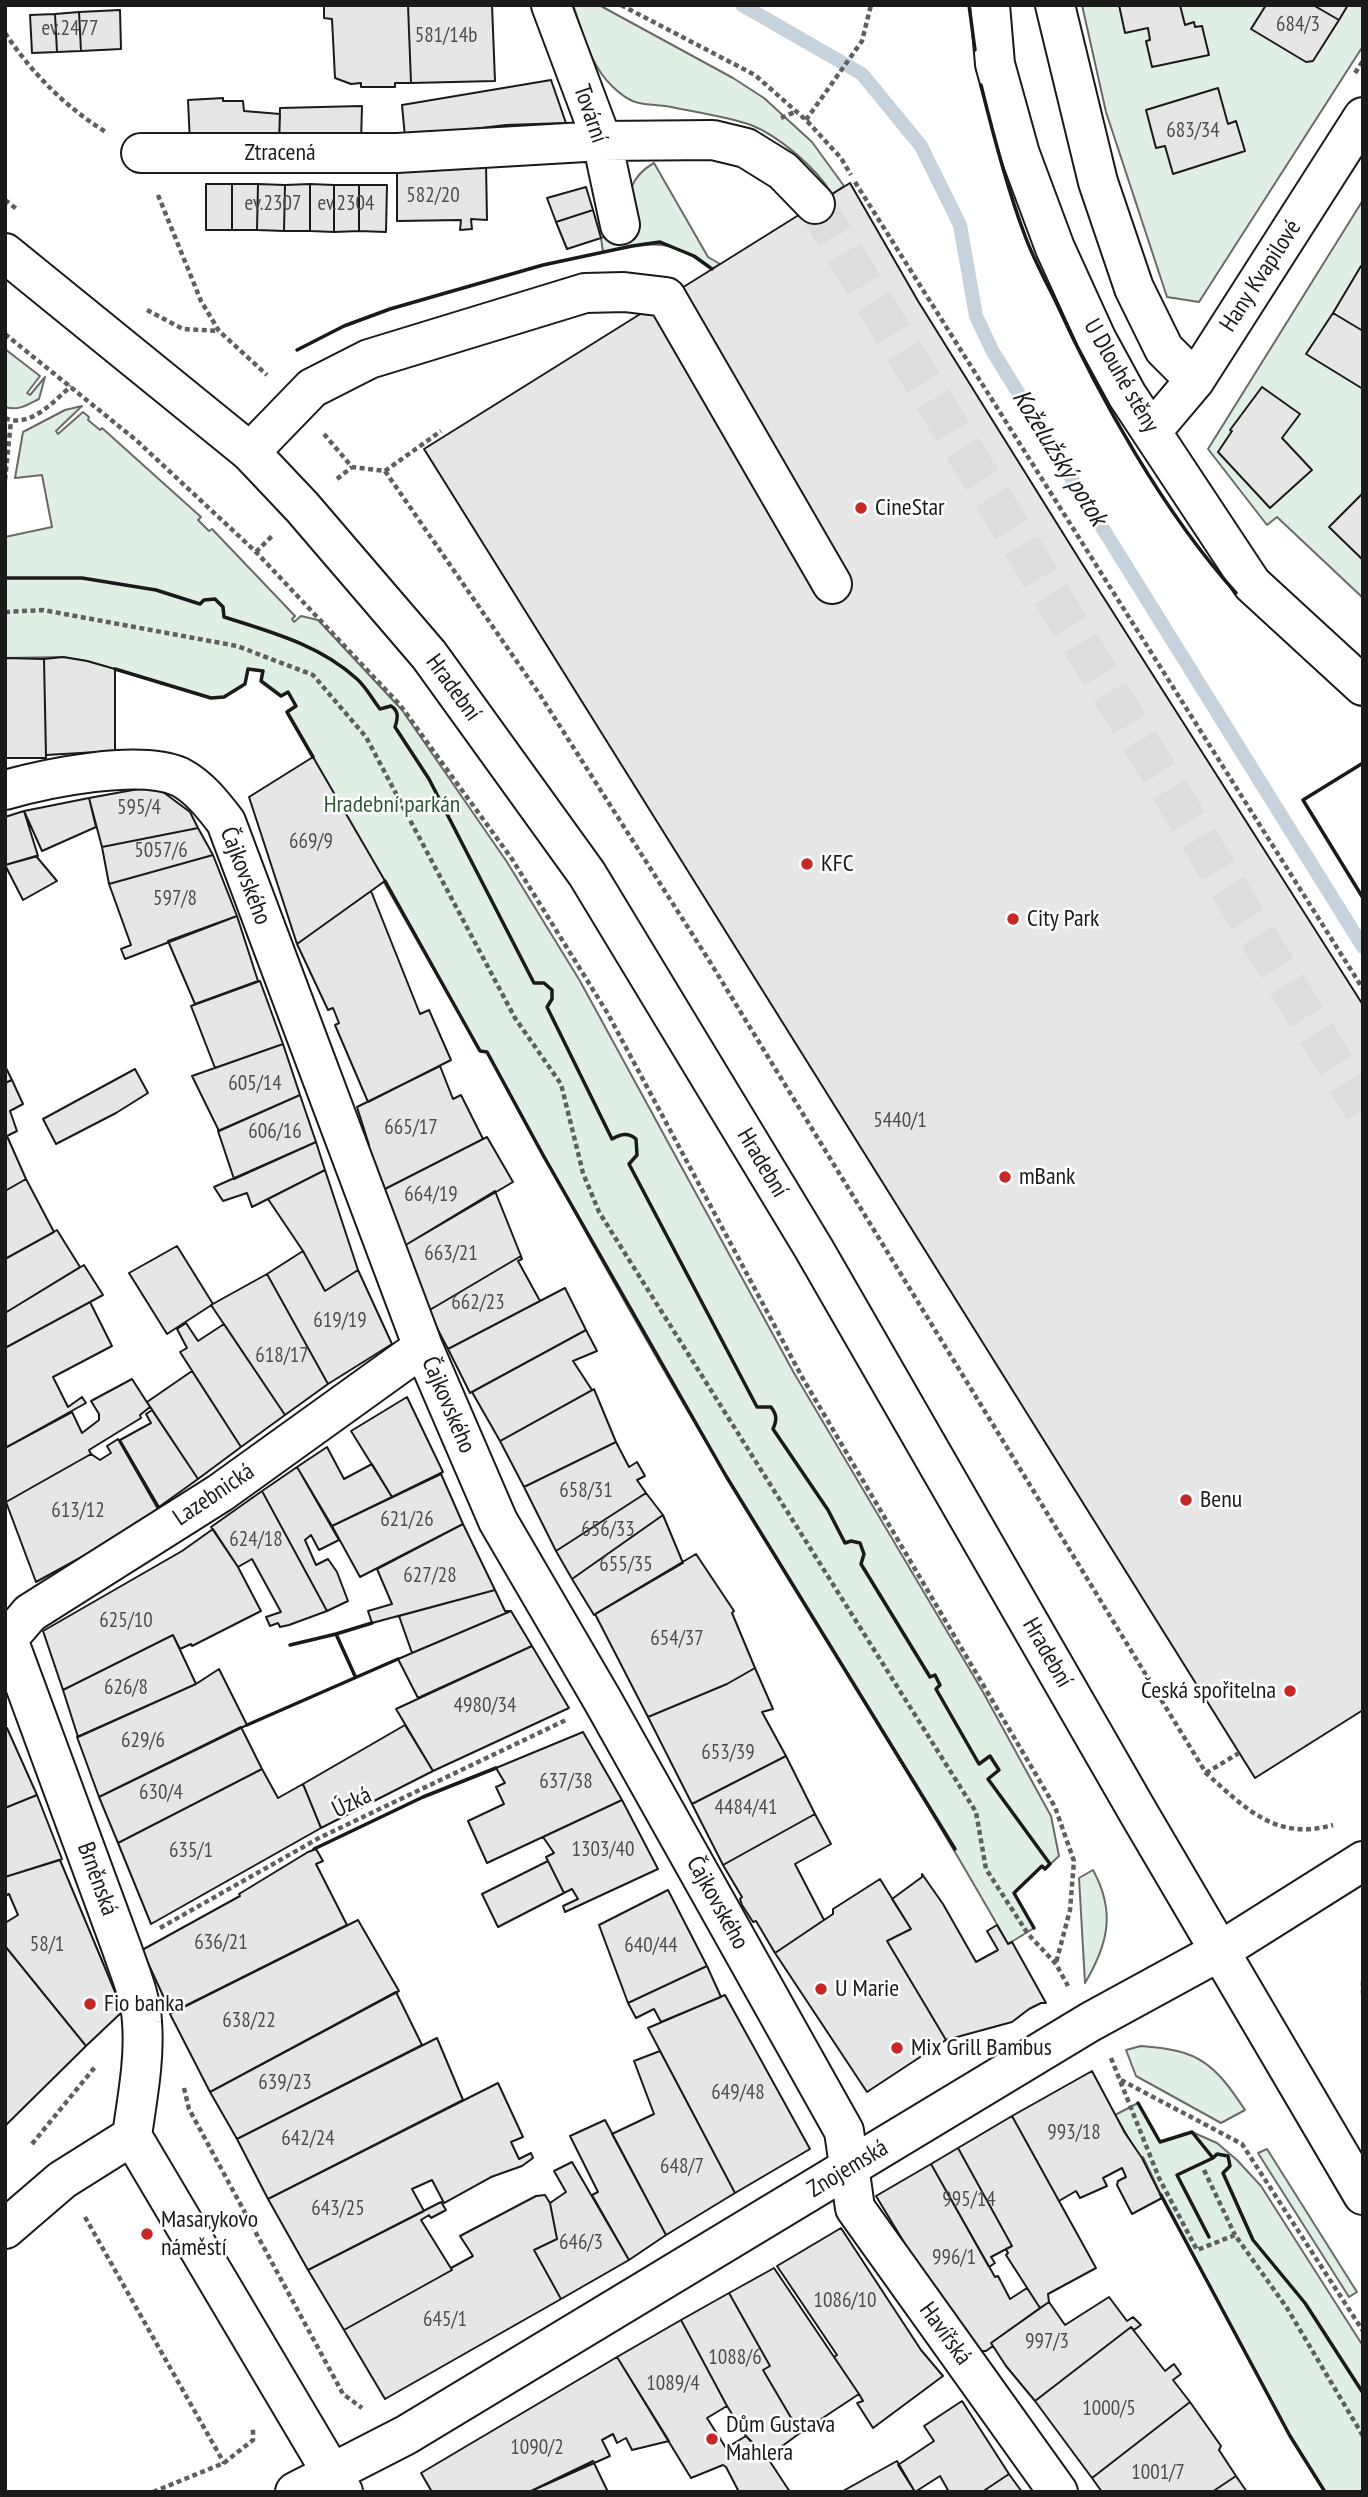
<!DOCTYPE html>
<html>
<head>
<meta charset="utf-8">
<style>
	body { margin:0 }
	#map { position:relative; width:1368px; height:2497px; overflow:hidden; background:#fff; font-family:"PT Sans Narrow",sans-serif }
	canvas { display:block }
	.frame { position:absolute; inset:0; border:7px solid #1a1a1a; pointer-events:none }
</style>
</head>
<body>
<div id="map">
<canvas width="1368" height="2497"></canvas>
<div class="frame"></div>
</div>
<script>
const g = document.querySelector('canvas').getContext('2d');
g.lineJoin = 'round';
function fill(path, color) { g.fillStyle = color; g.fill(path, 'evenodd'); }
function stroke(path, color, width, dash) { g.strokeStyle = color; g.lineWidth = width; g.lineCap = dash ? 'butt' : 'round'; g.setLineDash(dash || []); g.stroke(path); }
function write(font, color, halo, rows, align = 'center') {
  g.font = font + ' "PT Sans Narrow",sans-serif'; g.lineWidth = 5; g.setLineDash([]); g.textBaseline = 'middle'; g.strokeStyle = halo; g.fillStyle = color; for (const [text, x, y, turn = 0] of rows) {
    g.save(); g.translate(x, y); g.rotate((+turn || 0) * Math.PI / 180); g.textAlign = isNaN(turn) ? turn : align; if (halo) g.strokeText(text, 0, 0); g.fillText(text, 0, 0); g.restore();
  }
}
const green = new Path2D(`
	M573,5H599L733,78L764,98L812,142L844,186L832,194C816,168 779,136 751,125C729,117 695,112 671,107C644,102 636,109 613,87C590,66 583,33 573,5Z
	M1082,5H1363V46L1199,302L1167,297L1106,112Z
	M654,163L708,257L720,264L712,269C669,237 653,242 603,252L601,238L624,232C628,203 625,179 654,163Z
	M1363,200V598L1277,517L1267,525L1208,449Z
	M5,349L40,376L27,393L30,395L45,377L39,399C27,405 19,411 5,407Z
	M82,406L56,431L58,434L83,412L89,417L88,420L100,430L102,428L201,517L198,520L209,531L212,529L295,616L292,619L294,622L301,616L318,620L402,710L507,862L580,981L794,1373L983,1692L1051,1816L1059,1856L1045,1869L1041,1867L1014,1893L1034,1928L1008,1944C919,1786 820,1633 727,1477C643,1338 565,1195 487,1052L480,1051L287,712L296,705L288,693L281,696L261,681L262,671L248,669L245,684L224,697L211,698L87,661L63,657L5,658V537L52,527L42,475L15,478L23,432L65,410Z
	M1093,1870C1116,1912 1108,1944 1085,1983L1079,1878Z
	M1141,2046C1199,2050 1214,2063 1245,2110L1221,2123L1136,2076L1126,2050Z
	M1138,2103L1160,2142L1192,2132L1217,2143L1237,2160L1261,2186L1363,2346V2492H1325L1290,2436L1162,2197L1143,2157L1141,2159L1115,2115Z
	M1267,2149L1357,2292L1349,2297L1258,2153Z`);
fill(green, '#e0efe3');
stroke(green, '#6a6a6a', 2);
stroke(new Path2D(`
	M742,5L862,74L921,146L960,225L976,316L993,352L1363,947`), '#c6d2dc', 14);
const building = new Path2D(`
	M324,5H408L411,83H395V87H361V83L351,84L335,78L332,19L324,18Z
	M408,5H492L495,81L411,83Z
	M1119,5H1180L1185,25L1194,22L1195,27L1202,26L1209,55L1152,67L1146,41L1150,40L1148,28L1125,33Z
	M1266,5H1313L1339,20L1313,61L1306,62L1251,29Z
	M1313,5H1348L1339,20Z
	M120,10L121,49L81,51L79,12Z
	M79,12L81,51L57,52L55,14Z
	M55,14L57,52L32,53L30,15Z
	M551,80L566,123L506,125L405,137L402,105Z
	M1218,88L1228,124L1236,121L1245,151L1173,174L1165,146L1156,148L1146,110Z
	M223,98V101H243L244,111L280,114L279,144L190,143L188,100Z
	M362,106L361,143L279,144L280,108Z
	M486,163L487,220L471,219L472,229L460,230L461,220L397,221V164Z
	M850,183L918,301L1081,562L1363,1005V1710L1255,1778L424,449Z
	M206,184H232V230H206Z
	M232,184H258L257,230H232Z
	M258,184L285,185L284,231L257,230Z
	M310,184V231H284L285,185Z
	M310,184L334,185V232L310,231Z
	M334,185H359V231L334,232Z
	M359,185H387L386,232L359,231Z
	M586,187L593,210L556,222L547,198Z
	M593,210L601,238L567,249L556,222Z
	M1361,266L1363,267V331L1333,313Z
	M1333,313L1363,331V389L1306,354Z
	M1262,387L1300,414L1282,438L1312,470L1270,508L1218,452L1232,431L1230,430Z
	M1363,493V560L1329,527Z
	M63,657L87,661L115,669V751L46,755L44,659Z
	M5,658L44,659L46,758H5Z
	M313,757L385,881L297,944L249,797Z
	M155,786L190,812L198,828L102,847L89,798Z
	M89,798L96,827L42,851L24,811Z
	M24,811L38,856L5,865V817Z
	M198,828L213,855L109,884L102,847Z
	M213,855L237,916L125,959L121,949L131,945L109,884Z
	M36,856L57,881L23,900L5,865Z
	M371,891L420,1014L429,1010L451,1060L368,1102L335,1025L339,1023L333,1008L328,1010L297,944Z
	M237,916L258,981L195,1004L168,941Z
	M260,981L283,1044L215,1068L191,1006Z
	M283,1044L300,1095L219,1131L192,1076Z
	M5,1066L12,1080L5,1083Z
	M440,1066L453,1099L461,1095L483,1139L383,1190L366,1147L369,1145L357,1107Z
	M135,1069L148,1093L116,1113L56,1144L43,1119Z
	M12,1080L23,1104L10,1111L17,1131L5,1137V1083Z
	M300,1095L316,1142L234,1179L218,1131Z
	M7,1136L26,1179L5,1191V1137Z
	M487,1137L513,1182L404,1246L383,1190Z
	M316,1142L325,1170L252,1207L247,1193L223,1201L214,1187Z
	M325,1170L358,1270L325,1291L303,1251L268,1199Z
	M26,1179L54,1232L5,1259V1191Z
	M495,1191L521,1256L428,1311L404,1246Z
	M57,1230L80,1267L5,1313V1259Z
	M177,1246L213,1304L167,1334L129,1273Z
	M303,1251L325,1291L358,1270L392,1344L328,1384L267,1274Z
	M521,1256L522,1259L518,1261L540,1301L448,1349L428,1311Z
	M84,1265L103,1295L5,1348V1313Z
	M267,1274L328,1384L285,1415L211,1305Z
	M565,1288L586,1330L470,1393L448,1349Z
	M90,1302L112,1346L53,1377L68,1407L82,1397L86,1403L5,1448V1348Z
	M186,1323L198,1341L224,1324L285,1415L241,1447L180,1352L187,1348L177,1329Z
	M586,1330L597,1351L573,1361L592,1390L500,1441L472,1392Z
	M192,1371L241,1447L198,1479L147,1402Z
	M132,1379L150,1407L140,1415L141,1418L89,1450L91,1454L6,1502L5,1448L72,1412L82,1433L99,1420V1414L91,1401Z
	M594,1389L616,1442L524,1487L500,1441Z
	M407,1397L443,1472L392,1497L351,1431Z
	M152,1410L198,1479L159,1507L120,1440L151,1423L146,1414Z
	M118,1439L158,1509L89,1553L36,1582L6,1502L91,1454L100,1460L111,1453L107,1446Z
	M616,1442L629,1467L637,1462L645,1476L637,1480L646,1493L556,1551L524,1487Z
	M327,1447L344,1479L372,1464L392,1497L332,1526L297,1467Z
	M297,1467L339,1540L319,1550L311,1535L305,1540L316,1565L328,1559L337,1572L348,1601L327,1611L262,1491Z
	M441,1474L463,1524L360,1577L332,1526Z
	M262,1491L327,1611L289,1625L280,1627L278,1623L270,1626L266,1617L281,1612L252,1559L238,1567L211,1527Z
	M646,1493L663,1515L572,1579L556,1551Z
	M663,1515L683,1563L594,1615L572,1579Z
	M463,1524L495,1590L372,1623L368,1611L392,1604L377,1569Z
	M213,1529L238,1567L261,1611L192,1646L191,1644L180,1649L173,1635L63,1690L43,1631L182,1551Z
	M696,1554L734,1611L732,1613L755,1668L727,1684L648,1717L595,1614Z
	M495,1590L505,1611H511L412,1653L399,1616Z
	M511,1611L532,1646L418,1698L398,1659Z
	M173,1635L196,1684L78,1737L63,1690Z
	M532,1646L569,1708L433,1771L396,1709Z
	M755,1668L773,1709L762,1712L786,1756L692,1804L648,1717L727,1684Z
	M219,1669L247,1725L99,1797L77,1737L196,1684Z
	M405,1725L433,1771L321,1828L303,1784Z
	M241,1727L262,1769L118,1843L99,1797Z
	M7,1728L37,1795L5,1808V1730Z
	M583,1732L622,1800L487,1863L468,1821L504,1804L496,1787L505,1783L496,1768Z
	M786,1756L815,1814L723,1865L692,1804Z
	M262,1769L278,1798L303,1784L321,1828L151,1924L118,1843Z
	M37,1795L62,1859L5,1877V1808Z
	M622,1800L658,1869L565,1912L563,1906L578,1899L572,1889L564,1893L546,1857L554,1853L543,1837Z
	M815,1814L831,1844L795,1864L824,1920L775,1953L756,1921L753,1922L742,1905L740,1899L742,1897L723,1865Z
	M316,1849L323,1861L316,1864L347,1925L171,2013L142,1950L240,1896L239,1894L308,1852Z
	M60,1860L123,2011L86,2046L5,1946V1923L18,1915L9,1894L5,1896V1877Z
	M548,1861L564,1893L498,1927L482,1894Z
	M922,1874L943,1904L976,1962L998,1950L987,1931L997,1925L1008,1944L1012,1942L1046,2003H1041L1029,2009L1012,2022L946,2040L887,1941L911,1929L892,1899L922,1877Z
	M880,1879L911,1929L887,1941L946,2040L867,2092L775,1953L833,1914V1909Z
	M668,1890L707,1966L628,2003L599,1925Z
	M358,1920L399,1991L210,2092L170,2014Z
	M5,1946L86,2046L6,2125L5,2123Z
	M707,1966L721,1997L661,2022L654,2009L636,2018L628,2003Z
	M396,1992L422,2045L237,2139L210,2092Z
	M725,1995L810,2149L735,2193L648,2028Z
	M437,2038L463,2100L268,2199L237,2139Z
	M660,2051L735,2193L666,2235L612,2134L654,2114L634,2061Z
	M1092,2071L1125,2133L1142,2158L1162,2198L1132,2214L1117,2185L1118,2181L1126,2177L1122,2168L1103,2178L1107,2186L1080,2198L1076,2191L1059,2201L1012,2116Z
	M498,2083L523,2137L511,2142L519,2159L531,2153L533,2158L522,2166L491,2177L444,2203L432,2180L412,2189L424,2211L308,2270L268,2199Z
	M1012,2116L1096,2268L1048,2294L1049,2302L1040,2308L1006,2255L1008,2253L1006,2249L1012,2246L958,2148Z
	M605,2120L666,2235L629,2260L592,2195L598,2192L570,2136Z
	M958,2148L1012,2246L991,2257L995,2263L989,2267L931,2164Z
	M572,2162L629,2260L561,2299L534,2250L557,2239L550,2203L566,2192L554,2171Z
	M931,2164L995,2277L998,2276L1010,2299L1027,2288L1040,2308L991,2343L993,2346L986,2351H979L928,2282L876,2196Z
	M545,2195L550,2203L557,2239L534,2250L561,2299L385,2399L344,2330L452,2270L451,2268L473,2256L460,2236L536,2196Z
	M441,2202L446,2210L431,2218L429,2215L421,2220L452,2270L344,2330L308,2270Z
	M841,2228L921,2350L943,2376L873,2428L857,2403L863,2401L859,2394L834,2357L837,2355L777,2266Z
	M774,2268L859,2394L800,2433L763,2370L770,2366L729,2293Z
	M729,2293L770,2366L763,2370L800,2433L766,2458L746,2436L727,2406L681,2320Z
	M1109,2297L1127,2321L1133,2317L1141,2325L1134,2330L1131,2327L1035,2401L1006,2366L991,2343L1049,2302L1065,2325Z
	M681,2320L727,2406L707,2418L726,2448L746,2436L767,2457L790,2492H739L726,2467L723,2465L691,2478L617,2357Z
	M1131,2327L1165,2371L1174,2364L1181,2374L1173,2380L1190,2402L1092,2478L1035,2401Z
	M617,2357L669,2441L632,2450L626,2438L617,2443L613,2434L602,2440L610,2456L529,2492H432L421,2473Z
	M962,2401L1009,2474L982,2492H949L940,2476L915,2492L898,2465L934,2441L924,2426Z
	M1190,2402L1221,2446L1219,2450L1236,2476L1212,2492H1102L1092,2478Z
	M593,2461L608,2492H529Z
	M897,2461L915,2492L843,2491Z
	M1009,2474L1022,2492H982Z
	M1236,2476L1247,2492H1212Z`);
fill(building, '#e6e6e6');
stroke(building, '#1a1a1a', 2);
stroke(new Path2D(`
	M815,204L1363,1110`), '#ddd', 38, [38, 19]);
const minor = new Path2D(`
	M551,5L602,141L620,225
	M990,5L995,64L1020,154L1055,248L1096,338L1127,395L1252,584L1363,686
	M1055,5L1098,182L1134,288L1164,349L1195,380
	M141,153H397L602,141L713,140L746,148L783,171L815,204
	M1152,431L1195,380L1363,117
	M250,452L312,388L369,359L585,293L624,292L666,297L832,584
	M5,790C48,778 139,759 180,777C199,787 213,805 226,822L423,1347L498,1521L603,1701L844,2131L855,2208L1058,2492
	M5,1631L122,1949C130,1973 141,1997 142,2022C145,2060 137,2099 132,2136
	M5,1642L30,1613L220,1493L423,1347
	M132,2136L343,2492
	M5,2229L62,2180L132,2136
	M295,2492L406,2435L1090,2022L1220,1951`);
const major = new Path2D(`
	M5,253L250,452L302,507L429,655L587,874L814,1249L1138,1812L1363,2195
	M1220,1951L1363,1861`);
stroke(minor, '#1a1a1a', 42);
stroke(major, '#1a1a1a', 42);
stroke(new Path2D(`
	M621,5L755,75L806,120L841,158L851,175
	M5,33C32,73 65,107 106,132
	M1355,73L1363,61
	M781,118L797,111
	M806,120L862,41L871,5
	M855,182L1363,989
	M158,195L201,301L219,331L267,375
	M5,200L18,210
	M147,310L183,329L218,331
	M5,334L136,440L256,552L400,705L512,859L608,1014L802,1377L1055,1807L1074,1861L1070,1910L1056,1963
	M5,418C30,429 54,401 71,386
	M324,434L352,467L385,471L441,431
	M385,471L540,695L710,962L1206,1773C1246,1809 1276,1841 1333,1825
	M337,479L352,467
	M5,480L11,421
	M256,552L272,536
	M5,612L43,610L237,646L313,675L366,737L515,1018L561,1084L583,1173L599,1212L976,1812L986,1869L1028,1934L1056,1964L1068,1986
	M1206,1773L1239,1753
	M160,1928L319,1838L566,1720
	M1363,1981V1998
	M1111,2058L1159,2178L1197,2250L1235,2235L1287,2308L1363,2436
	M1121,2080L1242,2144L1363,2331
	M184,2088L189,2109L343,2394L362,2408
	M32,2144L95,2067
	M1204,2170L1235,2235
	M85,2217L224,2463
	M153,2492L224,2463L253,2440V2428`), '#5f5f5f', 4.5, [5, 3.5]);
stroke(minor, '#fff', 38);
stroke(major, '#fff', 38);
stroke(new Path2D(`
	M969,5L975,50
	M981,85C993,134 1006,185 1024,233C1032,256 1044,278 1055,300C1100,399 1164,513 1236,593
	M297,350L344,326L390,309L543,265L632,246L660,242L694,256L712,269
	M5,578H82L156,590L200,604L204,600L215,599L223,607L224,617C271,632 320,645 357,679C366,687 373,700 380,709L391,706C399,711 398,718 395,727L429,779L534,983H544L552,990V999L547,1007L612,1139C621,1134 628,1132 636,1139L637,1155L629,1164L757,1407H771C777,1415 777,1420 773,1429L828,1510L845,1543L851,1541L860,1543L864,1554L861,1564L930,1677L935,1675L940,1685L936,1689L979,1764L990,1756L999,1770L988,1779L1050,1864L1045,1869L1042,1866L1014,1893L1034,1928
	M115,669L211,698L224,697L245,684L248,669L263,671L261,681L281,696L288,692L296,706L287,712L313,757
	M1363,763L1303,800L1363,898
	M385,881L480,1051L487,1052L543,1155L726,1476L955,1849
	M290,1645L336,1634
	M355,1676L336,1634L372,1623
	M247,1725L398,1659
	M314,1849L423,1797L496,1768
	M1138,2103L1160,2142L1192,2132L1213,2158L1217,2154L1228,2156L1230,2166L1223,2173L1253,2240L1305,2303L1363,2393
	M1161,2195L1290,2436L1325,2492
	M1209,2237L1177,2175L1213,2158`), '#1a1a1a', 3.5);
for (const [x, y, r, color] of [
	[861,508,7,"#c62828"],
	[807,864,7,"#c62828"],
	[1013,919,7,"#c62828"],
	[1005,1177,7,"#c62828"],
	[1186,1500,7,"#c62828"],
	[1290,1691,7,"#c62828"],
	[821,1989,7,"#c62828"],
	[90,2004,7,"#c62828"],
	[897,2048,7,"#c62828"],
	[147,2234,7,"#c62828"],
	[712,2439,7,"#c62828"]
]) { const dot = new Path2D(); dot.arc(x, y, r, 0, 2 * Math.PI); g.fillStyle = color; g.fill(dot); stroke(dot, '#fff', 2.5); }
write('21px', '#4d4d4d', null, [
	["684/3",1298,25],
	["ev.2477",70,29],
	["581/14b",446,36],
	["683/34",1193,131],
	["582/20",433,196],
	["ev.2307",273,204],
	["ev.2304",346,204],
	["595/4",139,808],
	["669/9",311,842],
	["5057/6",161,851],
	["597/8",175,899],
	["605/14",255,1084],
	["5440/1",900,1121],
	["665/17",411,1128],
	["606/16",275,1132],
	["664/19",431,1195],
	["663/21",451,1254],
	["662/23",478,1303],
	["619/19",340,1321],
	["618/17",282,1356],
	["658/31",586,1491],
	["613/12",78,1511],
	["621/26",407,1520],
	["656/33",608,1530],
	["624/18",256,1540],
	["655/35",626,1565],
	["627/28",430,1576],
	["625/10",126,1621],
	["654/37",677,1639],
	["626/8",126,1688],
	["4980/34",485,1706],
	["629/6",143,1741],
	["653/39",728,1753],
	["637/38",566,1782],
	["630/4",161,1793],
	["4484/41",746,1808],
	["1303/40",603,1850],
	["635/1",191,1851],
	["636/21",221,1943],
	["58/1",47,1945],
	["640/44",651,1946],
	["638/22",249,2021],
	["639/23",285,2083],
	["649/48",738,2093],
	["993/18",1074,2133],
	["642/24",308,2139],
	["648/7",682,2167],
	["995/14",969,2200],
	["643/25",338,2209],
	["646/3",581,2243],
	["996/1",954,2258],
	["1086/10",845,2301],
	["645/1",445,2320],
	["997/3",1047,2342],
	["1088/6",735,2358],
	["1089/4",673,2384],
	["1000/5",1109,2409],
	["1090/2",537,2448],
	["1001/7",1158,2473]
]);
write('24px', '#1a1a1a', '#fff', [
	["Tovární",590,114,71],
	["Ztracená",280,153],
	["Hany Kvapilové",1261,276,-57],
	["U Dlouhé stěny",1121,376,60],
	["Hradební",453,688,54],
	["Čajkovského",245,876,69],
	["Hradební",762,1163,59],
	["Čajkovského",448,1405,67],
	["Lazebnická",214,1495,-34],
	["Hradební",1047,1653,60],
	["Úzká",352,1803,-26],
	["Brněnská",97,1879,70],
	["Čajkovského",717,1903,61],
	["Znojemská",848,2169,-31],
	["Havířská",945,2334,54]
]);
write('24px', '#1a1a1a', '#fff', [
	["CineStar",875,508],
	["KFC",821,864],
	["City Park",1027,919],
	["mBank",1019,1177],
	["Benu",1200,1500],
	["Česká spořitelna",1276,1691,"right"],
	["U Marie",835,1989],
	["Fio banka",104,2004],
	["Mix Grill Bambus",911,2048],
	["Masarykovo",161,2220],
	["náměstí",161,2248],
	["Dům Gustava",726,2425],
	["Mahlera",726,2453]
], 'left');
write('24px', '#2b5a34', '#fff', [
	["Hradební parkán",392,805]
]);
write('italic 26px', '#1a1a1a', '#fff', [
	["Koželužský potok",1059,458,58]
]);
</script>
</body>
</html>
